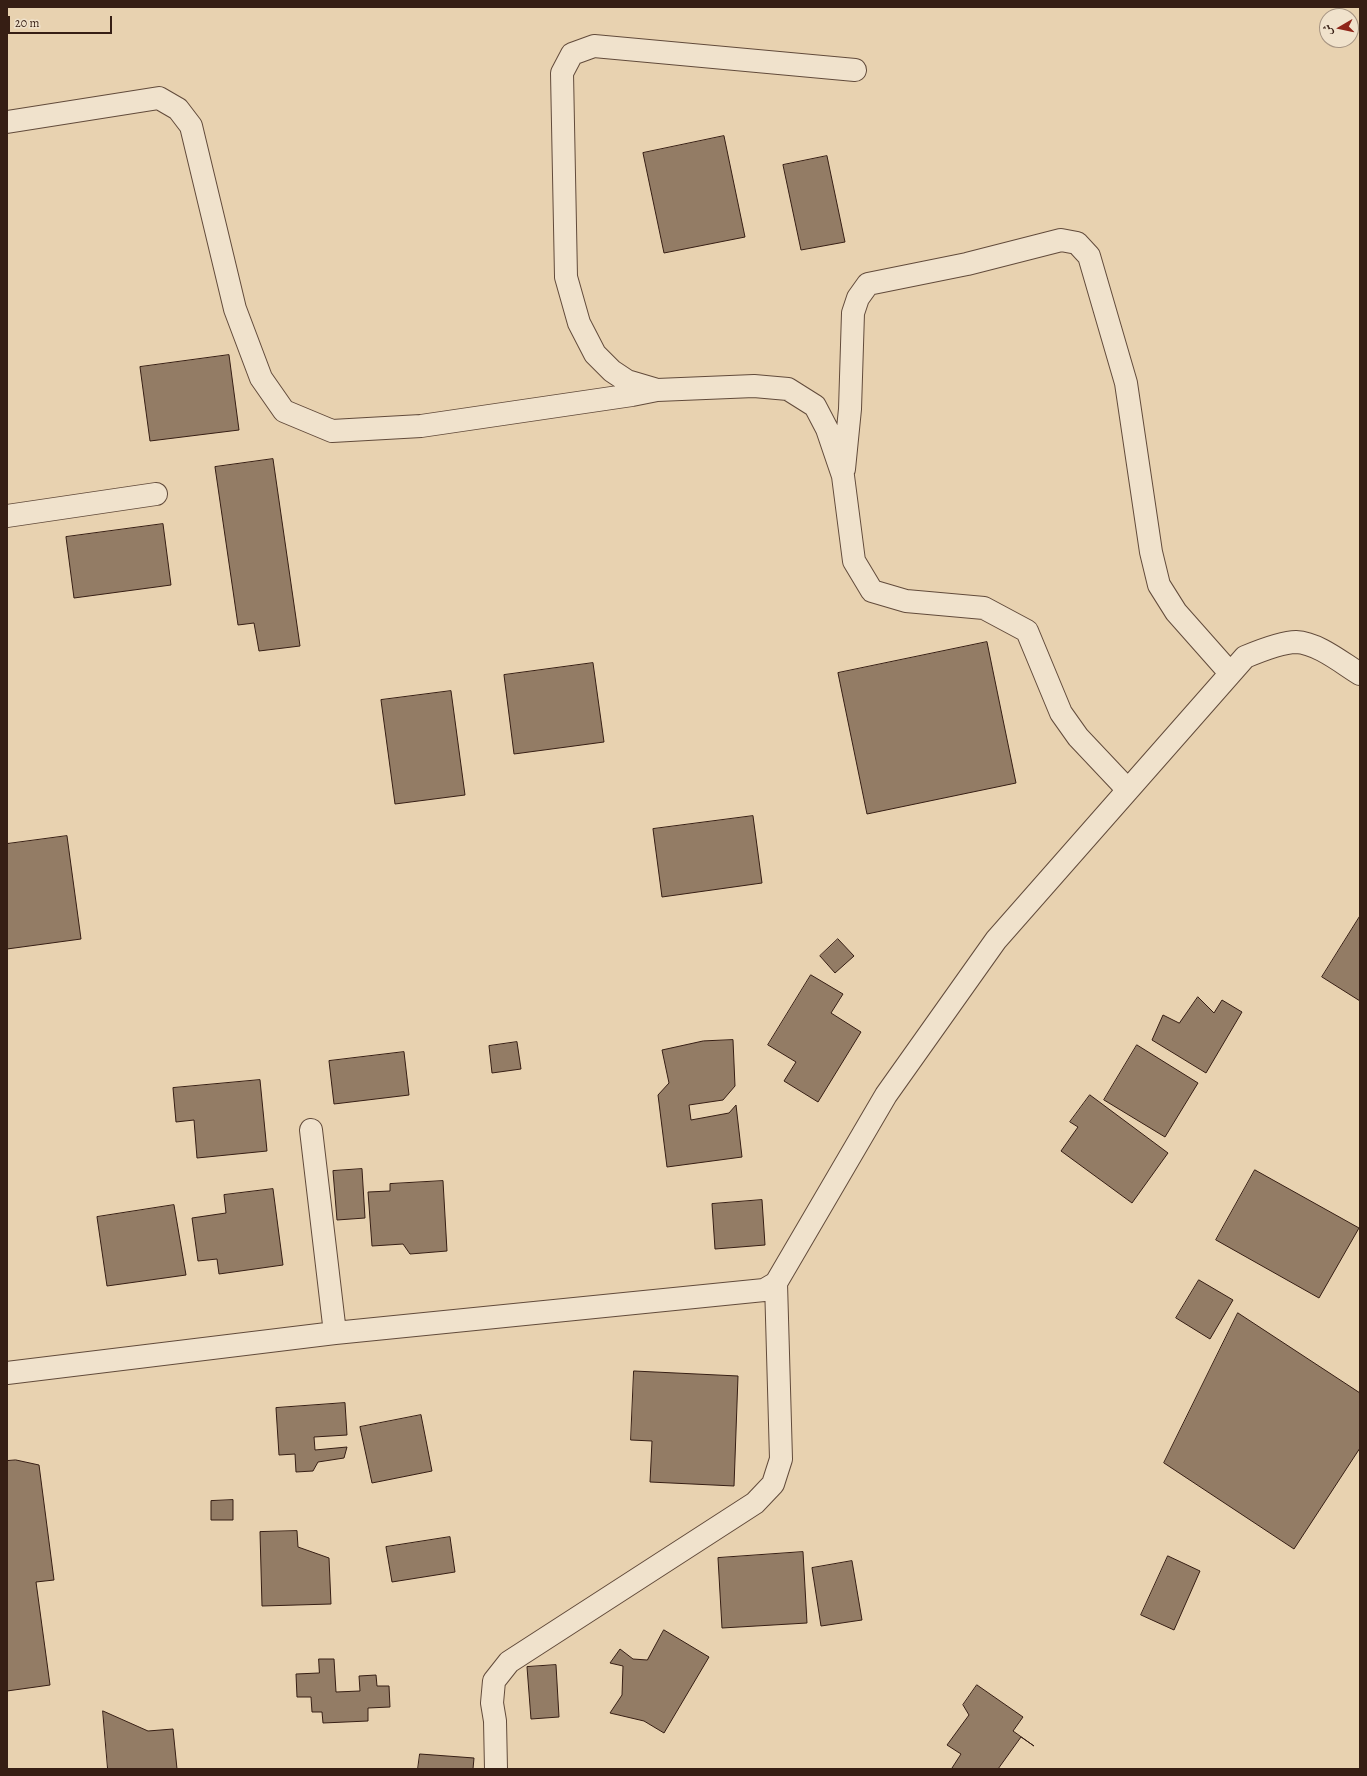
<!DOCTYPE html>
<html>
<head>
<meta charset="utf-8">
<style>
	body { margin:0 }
	#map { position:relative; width:1367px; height:1776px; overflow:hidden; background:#e8d2b0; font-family:Alegreya,Amiri,serif }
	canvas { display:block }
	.frame { position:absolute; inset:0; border:8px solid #361e14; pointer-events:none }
	.north { position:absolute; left:1319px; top:8px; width:40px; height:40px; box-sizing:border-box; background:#f0e2cc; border:1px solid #a69482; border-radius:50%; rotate:261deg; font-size:11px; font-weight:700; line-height:16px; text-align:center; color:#361e14 }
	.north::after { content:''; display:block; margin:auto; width:14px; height:18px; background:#8f2418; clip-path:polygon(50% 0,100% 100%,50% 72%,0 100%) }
	.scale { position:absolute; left:8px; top:16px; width:104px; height:18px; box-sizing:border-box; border:2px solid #361e14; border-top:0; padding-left:5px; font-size:12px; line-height:14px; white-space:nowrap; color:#361e14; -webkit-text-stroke:3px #f0e2cc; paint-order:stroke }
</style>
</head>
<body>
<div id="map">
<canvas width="1367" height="1776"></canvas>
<div class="frame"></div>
<div class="north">ش</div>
<div class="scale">20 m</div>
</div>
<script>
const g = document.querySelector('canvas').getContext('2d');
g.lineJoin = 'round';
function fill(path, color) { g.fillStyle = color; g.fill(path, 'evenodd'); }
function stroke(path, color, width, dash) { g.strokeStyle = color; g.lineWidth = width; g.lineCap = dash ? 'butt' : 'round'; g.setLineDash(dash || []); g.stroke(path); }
const building = new Path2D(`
	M724,136L745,237L664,253L643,153Z
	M827,156L845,242L801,250L783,165Z
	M229,355L239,430L150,441L140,367Z
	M273,459L300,646L259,651L254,623L238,625L215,467Z
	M163,524L171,585L74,598L66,537Z
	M987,642L1016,783L867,814L838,673Z
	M593,663L604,742L514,754L504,675Z
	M451,691L465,795L395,804L381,700Z
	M753,816L762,883L662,897L653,829Z
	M67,836L81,939L7,949V844Z
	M1360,916V1001L1322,977Z
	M838,939L854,956L835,973L820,956Z
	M811,975L843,994L831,1013L861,1032L818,1102L784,1081L796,1062L768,1045Z
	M1198,997L1214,1013L1222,1000L1242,1012L1206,1073L1152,1040L1163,1015L1179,1023Z
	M733,1040L735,1086L723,1100L689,1105L691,1120L729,1113L736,1105L742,1157L667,1167L658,1095L669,1083L662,1050L703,1041Z
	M517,1042L521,1069L492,1073L489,1046Z
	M1137,1045L1198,1083L1165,1137L1104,1100Z
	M404,1052L409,1095L334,1104L329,1061Z
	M260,1080L267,1151L197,1158L194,1120L176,1122L173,1088Z
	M1090,1095L1168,1153L1132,1203L1061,1151L1078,1127L1070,1122Z
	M362,1169L365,1218L337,1220L333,1171Z
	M1255,1170L1359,1228L1319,1298L1216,1240Z
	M443,1181L447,1251L410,1254L403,1244L372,1246L368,1192L390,1191V1184Z
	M273,1189L283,1265L219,1274L217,1259L198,1261L192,1218L226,1213L224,1195Z
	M762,1200L765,1245L715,1249L712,1204Z
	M174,1205L186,1275L107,1286L97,1217Z
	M1199,1280L1233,1300L1210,1339L1176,1318Z
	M1238,1313L1360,1393V1448L1294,1549L1164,1463Z
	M634,1371L738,1376L734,1486L650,1482L652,1441L631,1440Z
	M345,1403L347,1435L314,1437L315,1450L347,1447L344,1458L318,1462L313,1471L296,1472L295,1454L279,1455L276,1408Z
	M421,1415L432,1471L372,1483L360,1427Z
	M16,1460L39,1465L54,1580L36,1582L50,1685L7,1691V1461Z
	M233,1500V1520H211V1501Z
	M297,1531L298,1547L329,1558L331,1604L262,1606L260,1532Z
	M450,1537L455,1572L392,1582L386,1547Z
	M803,1552L807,1623L722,1628L718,1558Z
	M1168,1556L1200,1571L1174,1630L1141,1615Z
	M852,1561L862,1620L821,1626L812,1568Z
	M664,1630L709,1657L664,1733L644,1721L610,1713L622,1695L623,1666L610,1663L620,1649L633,1659L647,1660Z
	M319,1659H334L336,1692L360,1691L359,1676L376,1675L377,1686H389L390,1707L368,1708V1721L323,1723L322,1712H312L311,1697H297L296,1674L319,1673Z
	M556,1665L559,1717L531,1719L527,1667Z
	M977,1685L1023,1717L1013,1731L1034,1746L1021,1737L998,1769H954L952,1768L961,1754L947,1745L969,1715L963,1705Z
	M103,1711L148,1731L173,1729L177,1769H108Z
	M420,1754L474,1758L473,1769H418Z`);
fill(building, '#937c65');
stroke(building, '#361e14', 1);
const street = new Path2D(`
	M7,122L159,98L178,109L191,126L235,309L261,378L284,411L332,431L421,426L632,395L657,390L754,386L788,389L815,406L827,429L843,476L854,561L872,591L906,601L984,608L1027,631L1061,713L1078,737L1128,790
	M654,389L627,381L612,371L595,354L579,323L566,277L562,73L572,54L594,46L855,70
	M844,469L850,409L853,313L858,298L868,284L967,264L1061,240L1077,243L1089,256L1126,383L1151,552L1159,585L1176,612L1230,673
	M7,516L156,494
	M311,1130L335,1333
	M7,1373L335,1333L764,1290L776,1283L886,1095L996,940L1245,657C1257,652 1283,642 1296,642C1318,643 1342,663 1360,674
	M496,1769L495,1721L492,1703L494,1681L509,1662L755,1503L773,1484L781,1459L776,1283`);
stroke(street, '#624b3b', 24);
stroke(street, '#f0e2cc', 22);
</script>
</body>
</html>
